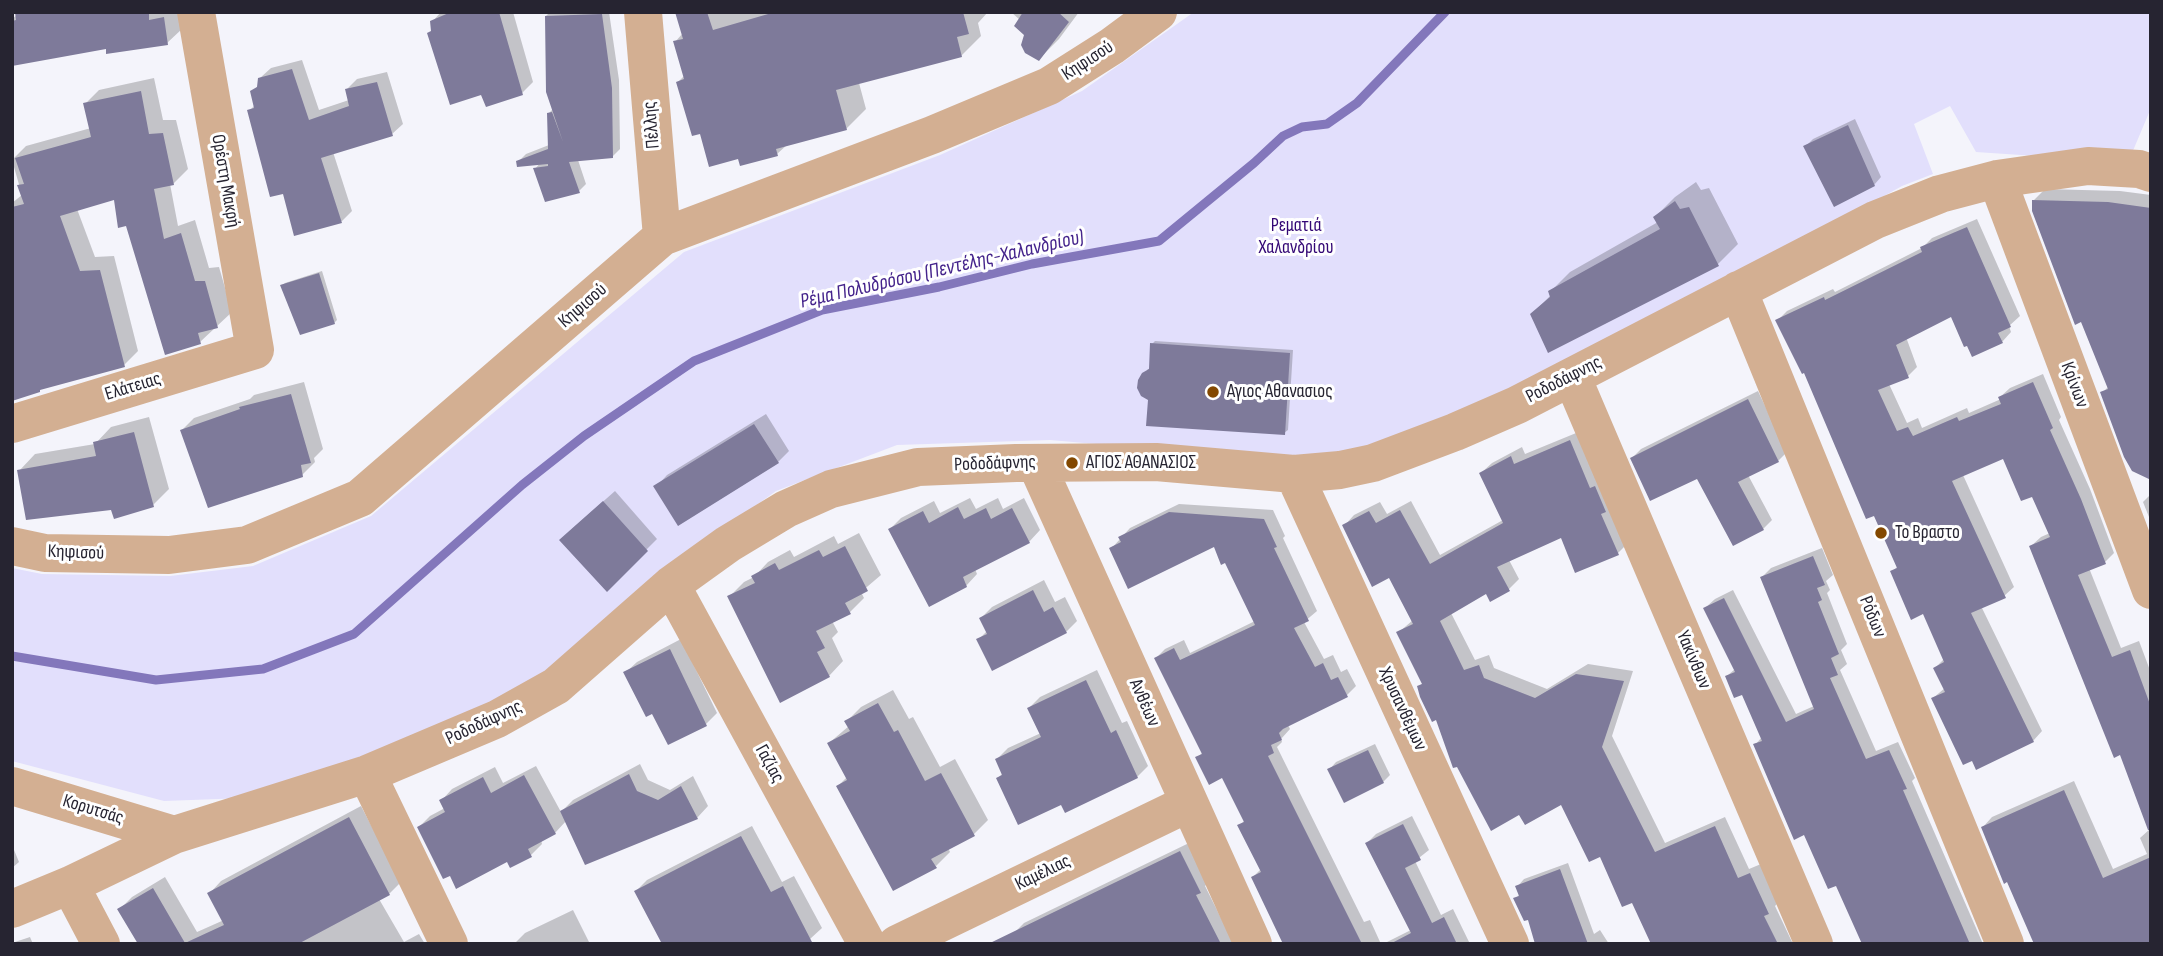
<!DOCTYPE html>
<html>
<head>
<meta charset="utf-8">
<style>
	body { margin:0 }
	#map { position:relative; width:2163px; height:956px; overflow:hidden; background:#f4f4fb; font-family:"Sofia Sans Condensed",sans-serif }
	canvas { display:block }
	.frame { position:absolute; inset:0; border:14px solid #262431; pointer-events:none }
</style>
</head>
<body>
<div id="map">
<canvas width="2163" height="956"></canvas>
<div class="frame"></div>
</div>
<script>
const g = document.querySelector('canvas').getContext('2d');
g.lineJoin = 'round';
function fill(path, color) { g.fillStyle = color; g.fill(path, 'evenodd'); }
function stroke(path, color, width, dash) { g.strokeStyle = color; g.lineWidth = width; g.lineCap = dash ? 'butt' : 'round'; g.setLineDash(dash || []); g.stroke(path); }
function write(font, color, halo, rows, align = 'center') {
  g.font = font + ' "Sofia Sans Condensed",sans-serif'; g.lineWidth = 6; g.setLineDash([]); g.textBaseline = 'middle'; g.strokeStyle = halo; g.fillStyle = color; for (const [text, x, y, turn = 0] of rows) {
    g.save(); g.translate(x, y); g.rotate((+turn || 0) * Math.PI / 180); g.textAlign = isNaN(turn) ? turn : align; if (halo) g.strokeText(text, 0, 0); g.fillText(text, 0, 0); g.restore();
  }
}
fill(new Path2D(`
	M1194,12H2151V108L2132,153L2036,156L1976,152L1950,106L1914,124L1933,174L1902,186L1744,274L1393,448L1303,462L1050,440L897,445L776,491L661,574L509,707L300,796L164,801L12,761V568L42,574L170,576L253,566L371,516L684,252L940,155L1082,91Z`), '#e2dffc');
fill(new Path2D(`
	M16,12H179L182,29L167,43L107,47L12,61V19L17,15Z
	M441,12H513L533,82L522,93H482L433,30L432,22Z
	M550,12H609L619,80L620,149L612,157L578,160L586,184L579,191L535,169L540,163L518,162L526,154L549,145V113L554,108L546,16Z
	M677,12H988L978,23L981,36L961,56L859,83L866,109L846,129L788,144L777,154L739,157L701,132L678,82L684,76L675,42L683,33Z
	M1011,12H1079L1059,39L1039,59L1020,20Z
	M302,60L319,110L349,100L346,90L357,79L387,72L403,124L392,134L333,152L352,211L342,221L295,233L284,192L249,111L255,105L252,92L259,85L260,78L271,68Z
	M154,78L163,120H176L188,169L173,184H170L178,226L195,220L209,268L219,267L232,312L200,342L127,224L115,198L77,209L95,257L114,256L138,351L124,365L44,386L39,391L12,299V203L22,195L12,160L26,146L91,128L85,104L99,90Z
	M1855,119L1881,177L1874,185L1805,147L1813,139Z
	M1696,182L1701,190L1709,188L1738,244L1718,264L1549,351L1532,314L1551,295L1550,292L1570,272L1658,222L1655,217L1675,197Z
	M2045,189L2120,191L2151,195V479L2102,393L2109,386L2034,200Z
	M1977,219L2020,316L2009,326L2011,332L2002,342L1952,314L1906,337L1917,367L1908,376L1889,384L1907,423L1918,418L1922,428L1967,408L1969,413L2001,399L2000,397L2010,388L2043,374L2061,417L2059,420L2090,489L2114,553L2105,562L2089,568L2121,648L2139,641L2151,673V944L1983,827L1992,817L2074,781L2113,869L2147,854L2140,838L2150,829L2121,753L2031,546L2041,537L2050,533L2033,495L2004,457L1963,475L2014,587L2004,596L1981,606L2042,731L2033,741L1972,759L1933,698L1945,688L1935,668L1944,659L1924,612L1892,572L1898,566L1805,371L1777,321L1787,311L1833,289L1835,292L1922,248L1932,238Z
	M322,271L337,320L334,323L282,286L285,283Z
	M1155,341L1293,350L1288,430L1284,433L1149,399L1147,370L1150,368L1152,344Z
	M304,382L323,449L314,458L315,462L302,475L182,430L194,418L250,399L254,395Z
	M1758,391L1787,452L1778,461L1748,475L1772,520L1763,529L1698,477L1632,458L1641,449Z
	M766,414L789,451L778,462L656,487L667,475Z
	M149,417L169,489L153,505L112,508L19,471L35,454L95,444L111,427Z
	M1581,431L1628,543L1618,553L1562,536L1509,560L1519,579L1509,589L1486,592L1451,613L1475,660L1489,655L1494,668L1547,689L1588,664L1633,671L1612,736L1665,843L1725,817L1749,869L1761,864L1779,902L1775,906L1793,944H1653L1633,900L1562,803L1438,718L1419,687L1423,683L1398,633L1413,620L1389,576L1344,526L1354,515L1380,502L1387,514L1411,501L1440,555L1503,520L1481,473L1492,463L1522,447L1525,454Z
	M615,491L657,539L607,589L572,529Z
	M2151,494V522L2143,502Z
	M970,498L976,509L998,498L1003,509L1024,498L1040,530L1029,542L975,569L977,574L966,586L890,529L901,518L934,501L940,513Z
	M1179,504L1273,510L1285,536L1283,538L1317,611L1304,622L1324,659L1333,655L1341,672L1347,669L1356,686L1347,695L1288,725L1290,729L1281,739L1282,742L1277,747L1364,922L1370,920L1381,944H1284L1253,877L1261,869L1240,825L1245,820L1223,776L1198,757L1203,752L1156,658L1165,649L1184,640L1190,653L1255,621L1226,560L1215,545L1111,549L1130,528Z
	M859,533L881,575L861,592L864,598L850,612L832,621L838,632L832,638L843,661L829,676L729,597L744,582L754,577L768,562L790,550L794,557L834,536L838,544Z
	M1822,548L1833,575L1826,581L1830,590L1827,593L1847,644L1841,650L1847,664L1840,670L1876,751L1898,742L1915,778L1912,781L1983,944H1864L1837,883L1805,833L1755,745L1762,737L1743,692L1727,676L1735,669L1705,608L1715,599L1733,590L1796,714L1814,706L1762,577L1771,568Z
	M1044,580L1055,602L1065,597L1077,621L1066,632L978,640L987,631L981,618L992,607Z
	M681,639L717,713L706,724L653,711L625,673L637,662Z
	M1097,670L1122,723L1127,721L1148,766L1137,777L1062,802L998,778L1003,773L997,759L1008,748L1041,733L1029,708L1040,697Z
	M893,690L909,719L913,717L940,767L955,759L988,820L974,834L948,848L950,852L936,866L838,786L847,777L829,743L849,726L847,721L861,707Z
	M1375,744L1390,775L1383,782L1329,770L1336,762Z
	M640,764L648,780L670,790L693,776L708,806L697,818L566,821L555,833L541,840L542,844L531,855L511,866L508,859L419,827L430,816L445,808L441,801L452,789L495,767L503,783L536,766L561,812L573,800Z
	M361,806L401,882L389,894L379,899L404,942L419,934L425,944H140L120,909L132,897L165,877L197,932L224,920L210,893L221,881Z
	M1412,816L1429,850L1415,861L1441,915L1453,909L1470,944H1383L1411,930L1367,843L1376,834Z
	M752,826L782,882L794,876L822,928L810,939L740,944H661L664,942L636,891L647,880Z
	M1189,843L1209,882L1205,886L1234,944H1020L1015,932L1024,923Z
	M12,845L19,862L12,868Z
	M1568,863L1594,934L1600,930L1609,944H1546L1515,899L1520,894L1517,887L1524,879Z
	M573,910L590,944H514L525,933Z
	M30,937L33,944H12V943Z`), '#0003');
stroke(new Path2D(`
	M12,656L156,680L263,669L354,634L522,485L584,436L694,361L822,310L939,287L1032,264L1159,241L1254,163L1283,136L1302,127L1327,124L1357,103L1445,12`), '#8377bb', 9);
fill(new Path2D(`
	M15,12H149V20L164,17L168,45L106,54V49L12,66V21L16,20Z
	M451,12H499L523,95L486,107L481,95L450,105L427,33L431,31L430,21Z
	M675,12H707L713,30L775,12H963L969,34L957,37L962,57L836,90L847,130L776,149L778,156L740,166L738,159L709,167L700,134L692,136L676,82L684,79L673,41L683,39Z
	M1023,12H1058L1069,22L1039,61L1025,53L1021,45L1024,35L1014,26Z
	M602,14L612,88L613,158L569,162L580,193L545,202L533,168L548,166V164L517,167L516,161L548,149L547,113L552,112L563,142L546,92L545,16Z
	M292,69L309,120L349,106L345,89L377,82L393,136L321,158L342,223L294,236L283,194L270,197L247,110L254,108L250,91L257,87L258,78Z
	M141,91L149,134L163,133L174,185L154,189L164,239L181,233L195,281H205L218,328L198,333L201,344L165,355L126,226L118,228L114,200L60,216L80,271L100,270L125,367L40,390V392L12,401V207L24,204L17,185L24,184L15,158L91,137L83,103Z
	M1848,125L1875,186L1834,207L1803,146Z
	M2032,200L2108,202L2151,208V480L2132,471L2124,457L2100,392L2108,389L2081,322L2075,325L2032,211Z
	M1675,201L1680,209L1689,207L1719,266L1548,353L1530,314L1550,297L1548,291L1660,229L1653,217Z
	M1967,227L2011,327L1998,333L2003,343L1972,357L1967,346L1964,347L1951,317L1896,345L1909,378L1878,390L1897,431L1908,427L1913,436L1957,417L1959,421L2001,404L1998,397L2033,382L2053,428L2050,430L2081,499L2106,564L2078,575L2112,657L2130,650L2151,707V830H2148L2120,755L2114,758L2029,546L2050,537L2032,497L2021,501L2003,459L1952,481L2006,598L1971,613L2034,742L1976,770L1972,761L1963,765L1931,698L1945,692L1933,668L1944,662L1923,614L1911,620L1890,571L1897,568L1874,516L1866,519L1804,373L1802,374L1775,320L1824,297L1825,300L1922,252L1920,247Z
	M319,273L335,324L300,335L280,285Z
	M1150,343L1290,353L1285,435L1146,426L1148,400L1141,396L1137,388L1138,380L1142,373L1149,369Z
	M291,394L311,463L301,465L303,477L208,508L180,430L240,409L239,407Z
	M1748,399L1779,462L1738,482L1764,530L1733,546L1697,479L1650,501L1630,458Z
	M754,424L779,463L678,526L653,486Z
	M134,432L154,507L114,519L111,510L26,520L17,470L96,456L93,442Z
	M1570,440L1590,488L1595,486L1606,512L1601,514L1619,555L1575,573L1561,538L1497,567L1510,591L1490,602L1486,594L1440,621L1464,670L1479,665L1484,678L1535,698L1576,674L1624,681L1602,747L1655,852L1715,826L1738,878L1750,873L1769,914L1764,916L1778,944H1651L1632,903L1622,907L1600,857L1589,862L1561,805L1525,825L1519,815L1491,831L1457,767L1453,768L1436,720L1432,722L1420,697L1417,686L1422,684L1396,632L1413,624L1389,578L1372,587L1342,525L1369,511L1376,523L1400,510L1430,564L1503,523L1479,473L1511,456L1514,464Z
	M603,501L648,551L607,592L559,540Z
	M958,507L964,519L986,508L991,519L1012,508L1030,543L963,577L967,587L929,607L888,529L923,511L929,523Z
	M1169,512L1264,519L1277,547L1274,548L1309,621L1294,628L1315,667L1323,663L1331,680L1338,677L1348,697L1283,729L1279,733L1282,740L1271,745L1274,753L1268,756L1362,944H1283L1251,877L1261,872L1237,825L1244,822L1222,778L1209,785L1195,757L1202,754L1154,658L1174,648L1180,660L1255,625L1225,563L1221,565L1214,547L1128,589L1109,548L1121,542L1118,537Z
	M845,546L868,591L845,603L851,614L816,631L825,648L817,652L830,677L780,703L727,596L755,583L751,576L775,563L779,570L819,550L823,557Z
	M1813,556L1825,585L1817,588L1822,600L1818,602L1839,654L1831,658L1838,675L1830,678L1866,759L1889,750L1907,789L1903,790L1970,944H1862L1836,886L1828,889L1804,835L1794,840L1753,744L1762,741L1742,695L1734,698L1725,676L1735,672L1703,608L1724,598L1786,722L1814,709L1760,577Z
	M1033,590L1044,612L1053,607L1067,633L992,671L976,639L987,634L979,618Z
	M670,649L707,726L668,745L652,714L646,717L623,672Z
	M1086,680L1111,733L1116,730L1138,778L1065,813L1061,805L1018,825L996,778L1002,775L995,759L1041,737L1027,708Z
	M878,703L894,732L898,730L925,781L941,773L975,836L931,859L937,868L893,891L836,786L847,780L827,743L850,731L844,721Z
	M1368,750L1384,783L1344,803L1327,769Z
	M629,774L637,791L658,800L681,786L698,819L585,865L560,811Z
	M524,775L556,834L528,849L532,857L510,868L507,862L456,889L450,876L443,879L417,827L445,812L439,800L483,777L491,793Z
	M2064,790L2103,878L2151,857V944H2034L2007,882L2004,884L1981,827Z
	M349,817L390,895L298,944H138L117,909L153,888L185,943L224,925L207,893Z
	M1403,824L1421,860L1405,868L1432,923L1444,917L1457,944H1390L1411,933L1365,843Z
	M741,836L771,892L783,886L813,944H662L634,891Z
	M1180,851L1201,893L1196,895L1221,944H988Z
	M1560,869L1588,944H1535L1528,920L1524,921L1513,898L1519,896L1515,886Z`), '#7e7a9a');
stroke(new Path2D(`
	M643,12L662,237
	M1997,179L2151,590
	M1738,290L2005,944
	M1572,377L1814,944
	M12,424L255,350L196,12
	M1036,463L1253,944
	M1294,474L1510,944
	M12,546L45,553L169,555L247,545L360,498L662,237L932,135L1049,86L1112,46L1158,12
	M671,585L867,944
	M367,774L449,944
	M12,786L174,835
	M70,885L101,944
	M12,909L70,885L174,835L367,774L497,719L556,686L671,585L728,544L786,509L831,489L918,467L1016,463L1156,462L1294,474L1340,470L1373,463L1455,432L1517,405L1875,220L1940,194L1997,179L2088,166L2139,169L2151,173
	M897,944L1189,803`), '#d3af92', 38);
for (const [x, y, r, color] of [
	[1213,392,7,"#834800"],
	[1072,463,7,"#834800"],
	[1881,533,7,"#834800"]
]) { const dot = new Path2D(); dot.arc(x, y, r, 0, 2 * Math.PI); g.fillStyle = color; g.fill(dot); stroke(dot, '#fff', 2.5); }
write('19px', '#262431', '#fff', [
	["Κηφισού",1088,61,-33],
	["Πέλλης",652,125,-95],
	["Ορέστη Μακρή",225,181,80],
	["Κηφισού",583,306,-41],
	["Ροδοδάφνης",1564,380,-27],
	["Κρίνων",2074,385,69],
	["Ελάτειας",133,387,-17],
	["Ροδοδάφνης",995,464,-2],
	["Κηφισού",76,553,2],
	["Ρόδων",1872,617,68],
	["Υακίνθων",1693,660,67],
	["Ανθέων",1144,703,66],
	["Χρυσανθέμων",1402,709,65],
	["Ροδοδάφνης",484,723,-25],
	["Γαζίας",769,764,61],
	["Κορυτσάς",93,810,17],
	["Καμέλιας",1043,873,-26]
]);
write('19px', '#330775', '#fff', [
	["Ρεματιά",1296,226],
	["Χαλανδρίου",1296,248]
]);
write('19px', '#262431', '#fff', [
	["Αγιος Αθανασιος",1227,392],
	["ΑΓΙΟΣ ΑΘΑΝΑΣΙΟΣ",1086,463],
	["Το Βραστο",1895,533]
], 'left');
write('italic 21px', '#45248c', '#fff', [
	["Ρέμα Πολυδρόσου (Πεντέλης-Χαλανδρίου)",942,270,-13]
]);
</script>
</body>
</html>
